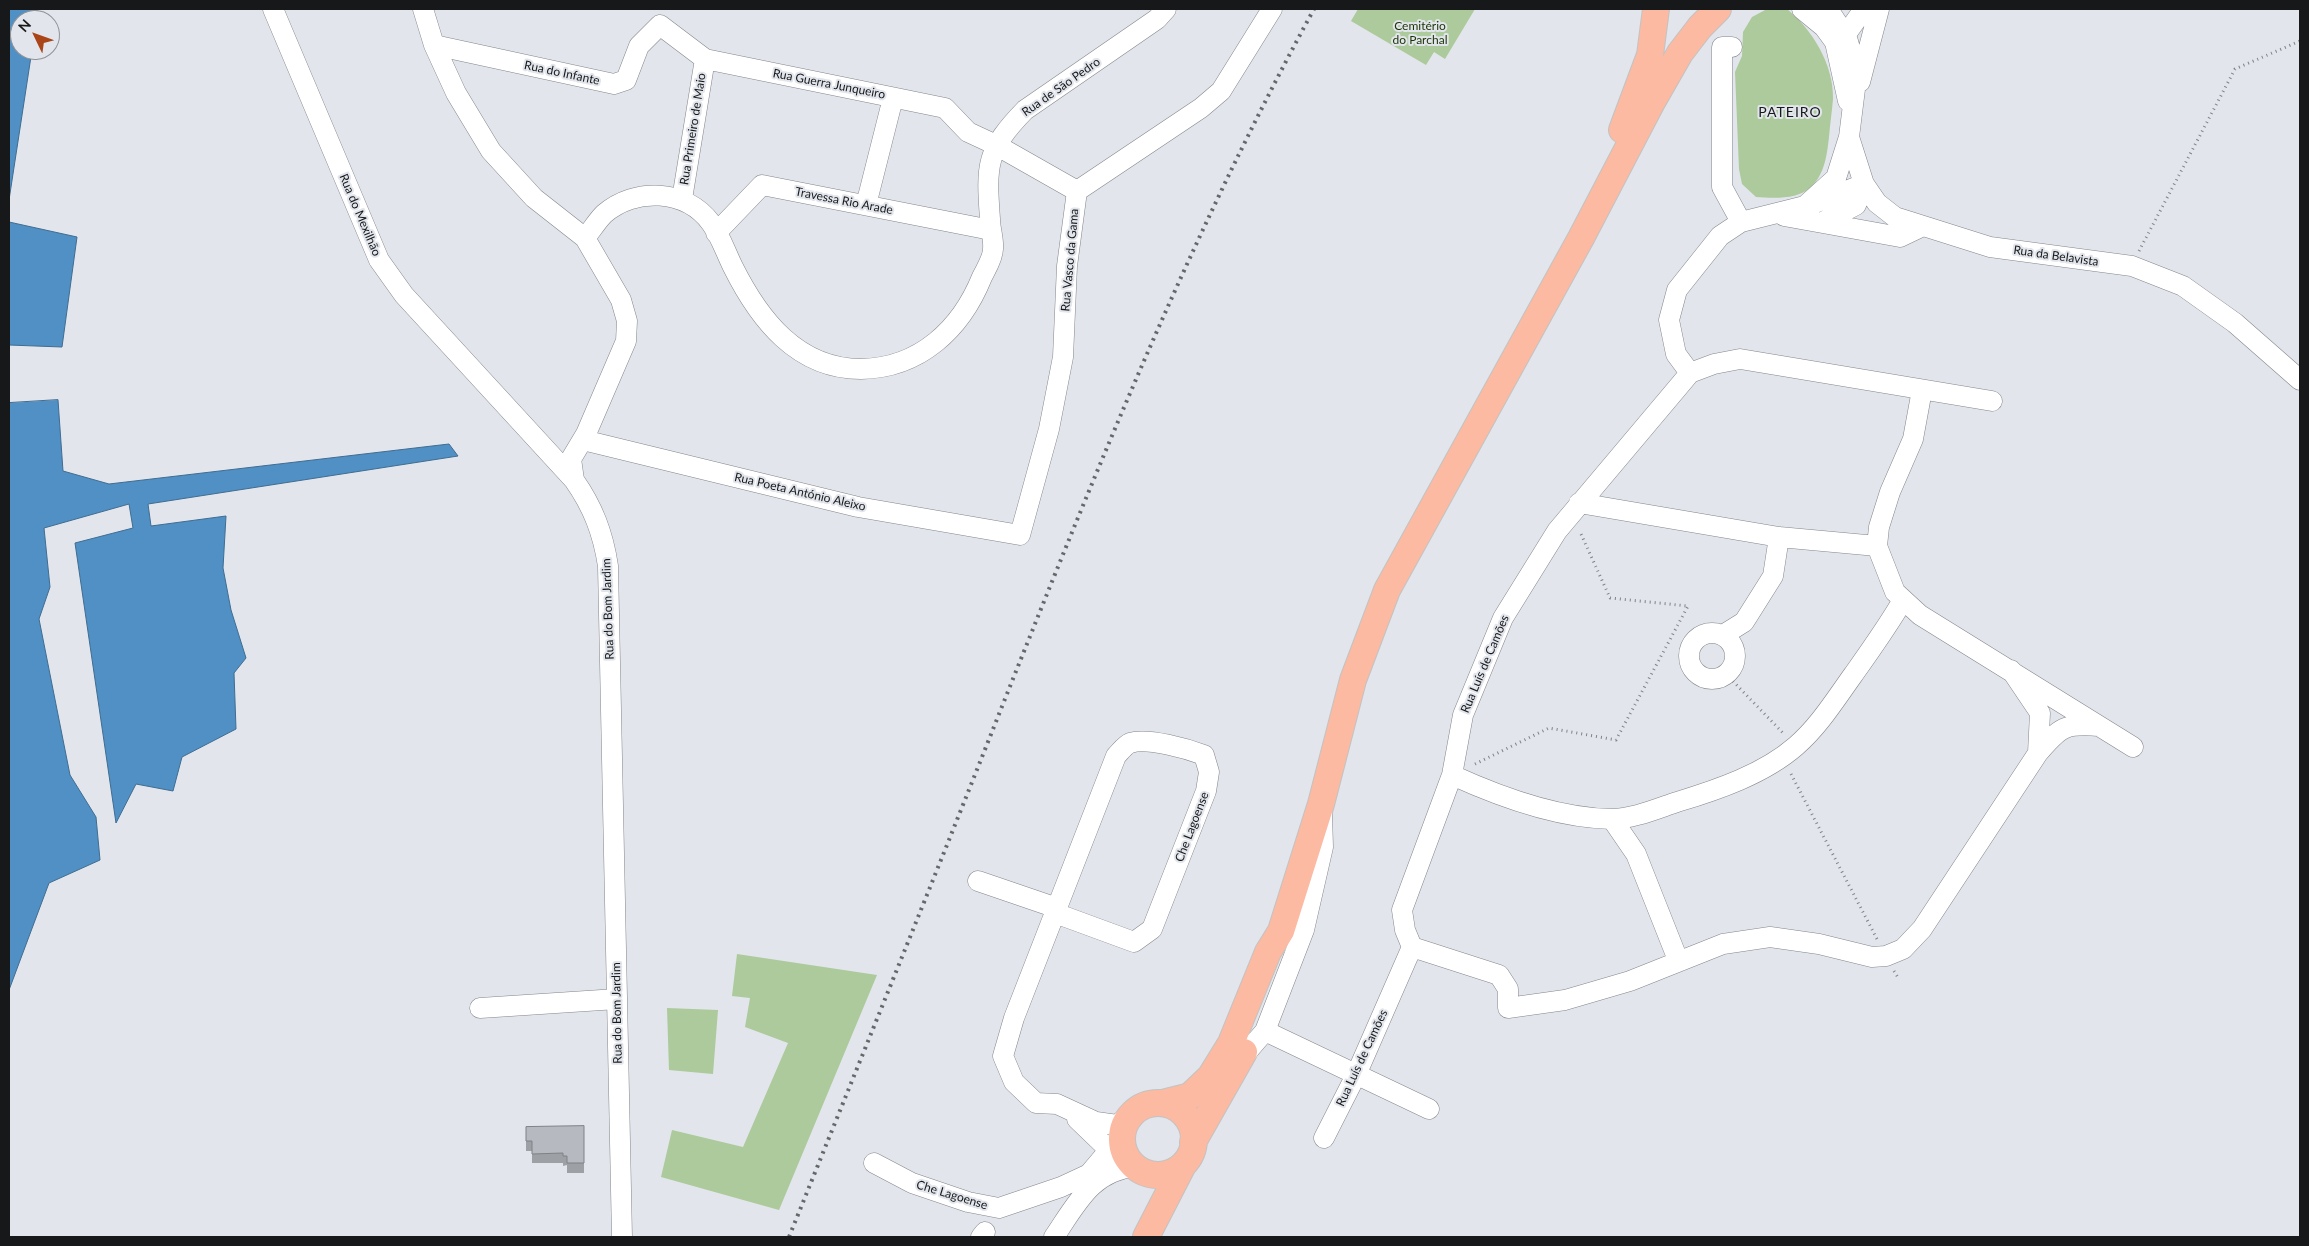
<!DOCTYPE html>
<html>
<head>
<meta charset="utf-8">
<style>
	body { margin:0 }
	#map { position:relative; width:2309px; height:1246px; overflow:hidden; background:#e2e5eb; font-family:Lato,sans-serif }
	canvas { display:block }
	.frame { position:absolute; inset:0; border:10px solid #16181a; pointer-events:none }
	.north { position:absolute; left:10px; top:10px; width:50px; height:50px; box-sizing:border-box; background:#e2e5eb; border:1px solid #909397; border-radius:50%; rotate:312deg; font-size:14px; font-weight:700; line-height:20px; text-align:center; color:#16181a }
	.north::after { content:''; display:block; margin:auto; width:18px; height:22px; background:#aa4517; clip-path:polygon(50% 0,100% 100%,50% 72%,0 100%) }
</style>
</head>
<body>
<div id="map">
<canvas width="2309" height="1246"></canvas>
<div class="frame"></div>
<div class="north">N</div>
</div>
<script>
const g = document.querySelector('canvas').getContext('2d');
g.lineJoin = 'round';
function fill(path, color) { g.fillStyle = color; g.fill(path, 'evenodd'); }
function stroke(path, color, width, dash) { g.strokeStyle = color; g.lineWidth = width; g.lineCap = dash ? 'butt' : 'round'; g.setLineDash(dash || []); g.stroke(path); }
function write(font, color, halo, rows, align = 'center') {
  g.font = font + ' Lato,sans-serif'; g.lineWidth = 4; g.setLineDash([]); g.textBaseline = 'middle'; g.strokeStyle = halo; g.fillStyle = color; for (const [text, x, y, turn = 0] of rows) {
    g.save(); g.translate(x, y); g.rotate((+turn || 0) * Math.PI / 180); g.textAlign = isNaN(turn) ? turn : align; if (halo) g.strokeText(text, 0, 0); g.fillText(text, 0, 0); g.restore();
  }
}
fill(new Path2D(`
	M1358,9H1475L1445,59L1434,52L1426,65L1351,21Z
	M1767,9H1787C1812,29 1834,65 1833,99C1832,111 1830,124 1829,137C1827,154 1825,174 1811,187C1797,200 1774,198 1756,197L1742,184L1739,169L1735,72L1742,56L1743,32L1752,17Z
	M737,954L877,975L779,1210L661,1177L672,1130L743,1147L788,1043L745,1027L750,998L732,996Z
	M667,1008L718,1010L713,1074L669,1070Z`), '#acca9b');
const water = new Path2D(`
	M9,9H38L36,20H20V50H32L9,200Z
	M9,222L77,237L62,347L9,345Z
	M58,400L63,471L109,484L449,444L458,456L148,504L151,526L226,516L223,568L231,610L246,658L234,673L236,729L182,757L173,791L136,784L116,823L75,543L133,528L129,504L44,528L50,587L39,619L70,775L96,817L100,860L49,883L9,990V403Z`);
fill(water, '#5090c4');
stroke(water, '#3f6c91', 1);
const minor = new Path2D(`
	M273,9L379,260L404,295L574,480C593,507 603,533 608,566L622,1237
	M423,9L434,45L456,93L491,151L534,198L585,238L621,300L627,321L626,341L586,434L571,459L574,480
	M1802,9L1824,27L1835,42L1848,101
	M1828,9L1847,38L1857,73L1849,137L1864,184L1877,203L1895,217L1990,247L2132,266L2183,286L2235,323L2300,380
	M660,25L705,59L945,108L968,132L996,145L1077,191
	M1831,27L1849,30L1864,9
	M434,45L614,84L626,80L639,46L660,25
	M1732,47H1722V187L1741,222
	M1860,82L1879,9
	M682,199L705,59
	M1815,203L1864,184
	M866,205L893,98
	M1784,216L1900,237L1923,226
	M1823,222L1856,205L1864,184
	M716,233L762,185L991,230
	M585,238C591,231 597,221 604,214C635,187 686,189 711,223C720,235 726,253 733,267C759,319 797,369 861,369C920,368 961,329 982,277C986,269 993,258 993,249C994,239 990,229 990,219C986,165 986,150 1025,110L1157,19L1166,9
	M1690,373L1676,354L1669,320L1677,290L1720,236L1741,222L1805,206L1836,178L1849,137
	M1922,390L1913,439L1890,492L1879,527L1877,546L1895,592L1920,615L2133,747
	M583,440L858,507L1020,535L1049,429L1063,357L1067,266L1077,191L1201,108L1221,91L1272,9
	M1579,503L1779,537L1877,546
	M1689 656a23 23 0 1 1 46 0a23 23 0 1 1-46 0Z
	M1723,635L1744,622L1773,576L1779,537
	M2038,753C2060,727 2065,723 2099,726
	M1452,775C1500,797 1558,818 1611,819C1633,819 1656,809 1677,802C1717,790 1764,774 1796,746C1819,726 1835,700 1853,675C1870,651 1888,626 1903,600
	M1612,819L1636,854L1678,960
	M978,881L1057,908
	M1055,913L1134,942L1152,929L1206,791L1209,772L1204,755C1188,749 1147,737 1130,743C1125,745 1120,752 1116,756L1014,1018L1003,1056L1014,1082L1036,1103L1057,1104L1096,1122L1117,1125L1133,1113
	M1412,947L1499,975L1508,989V1008L1565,1000L1630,981L1723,944L1770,937L1819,944L1872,957L1886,956L1903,949L1922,929L2038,753L2040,713L2011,670
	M480,1008L617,999
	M1265,1031L1429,1109
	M1241,1059L1265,1031L1304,930L1323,847L1322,814
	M1077,1119L1127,1167
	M1324,1138L1356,1075L1412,947L1405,930L1402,910L1452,775L1463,715L1503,618L1557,531L1690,373L1714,364L1740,359L1992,401
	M874,1163L912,1183L968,1202L999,1208L1061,1187L1089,1174L1122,1135
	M981,1237L985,1232
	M1054,1237C1076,1205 1092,1170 1135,1167`);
const major = new Path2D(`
	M1622,130L1650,55L1656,9
	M1162,1103L1190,1096L1210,1077L1231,1043L1268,952L1281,931L1321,804L1353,680L1387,590L1581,238L1652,102L1680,53L1700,27L1718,9
	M1122 1139a36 36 0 1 1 72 0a36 36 0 1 1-72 0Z
	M1193,1142L1244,1052
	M1146,1237L1183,1165`);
stroke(minor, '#82868b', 21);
stroke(major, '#c2c3c3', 28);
stroke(new Path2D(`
	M2139,251L2235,69L2300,41
	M1726,674L1783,733
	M1475,764L1549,728L1616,740L1688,606L1610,598L1581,534
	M1791,774L1877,939
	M1894,971L1899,979`), '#7f8286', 3, [1, 4]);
stroke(minor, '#fff', 20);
stroke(major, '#fbbaa1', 26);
stroke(new Path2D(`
	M789,1237C859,1063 930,889 999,714C1095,473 1190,236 1314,9`), '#65686b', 4, [2.5, 5]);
fill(new Path2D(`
	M584,1126V1173H567V1165L563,1166V1163H532V1151H526V1127Z`), '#9da0a5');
const building = new Path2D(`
	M584,1126V1163H567V1156H563V1153L532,1154V1141H526V1127Z`);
fill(building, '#b6bac0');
stroke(building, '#7f8286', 1);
write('12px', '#193303', '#e2e5eb', [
	["Cemitério",1420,26],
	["do Parchal",1420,40]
]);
write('12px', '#16181a', '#e2e5eb', [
	["Rua do Infante",562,73,12],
	["Rua Guerra Junqueiro",829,84,11],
	["Rua de São Pedro",1061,87,-35],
	["Rua Primeiro de Maio",693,129,-81],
	["Travessa Rio Arade",844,201,11],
	["Rua do Mexilhão",360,215,67],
	["Rua da Belavista",2056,256,8],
	["Rua Vasco da Gama",1070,260,-85],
	["Rua Poeta António Aleixo",800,492,13],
	["Rua do Bom Jardim",608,609,-92],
	["Rua Luís de Camões",1485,664,-67],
	["Che Lagoense",1192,827,-69],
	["Rua do Bom Jardim",617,1013,-91],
	["Rua Luís de Camões",1362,1058,-65],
	["Che Lagoense",952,1195,17]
]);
g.letterSpacing = '1px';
write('14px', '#16181a', '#e2e5eb', [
	["PATEIRO",1790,112]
]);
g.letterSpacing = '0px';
</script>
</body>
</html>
